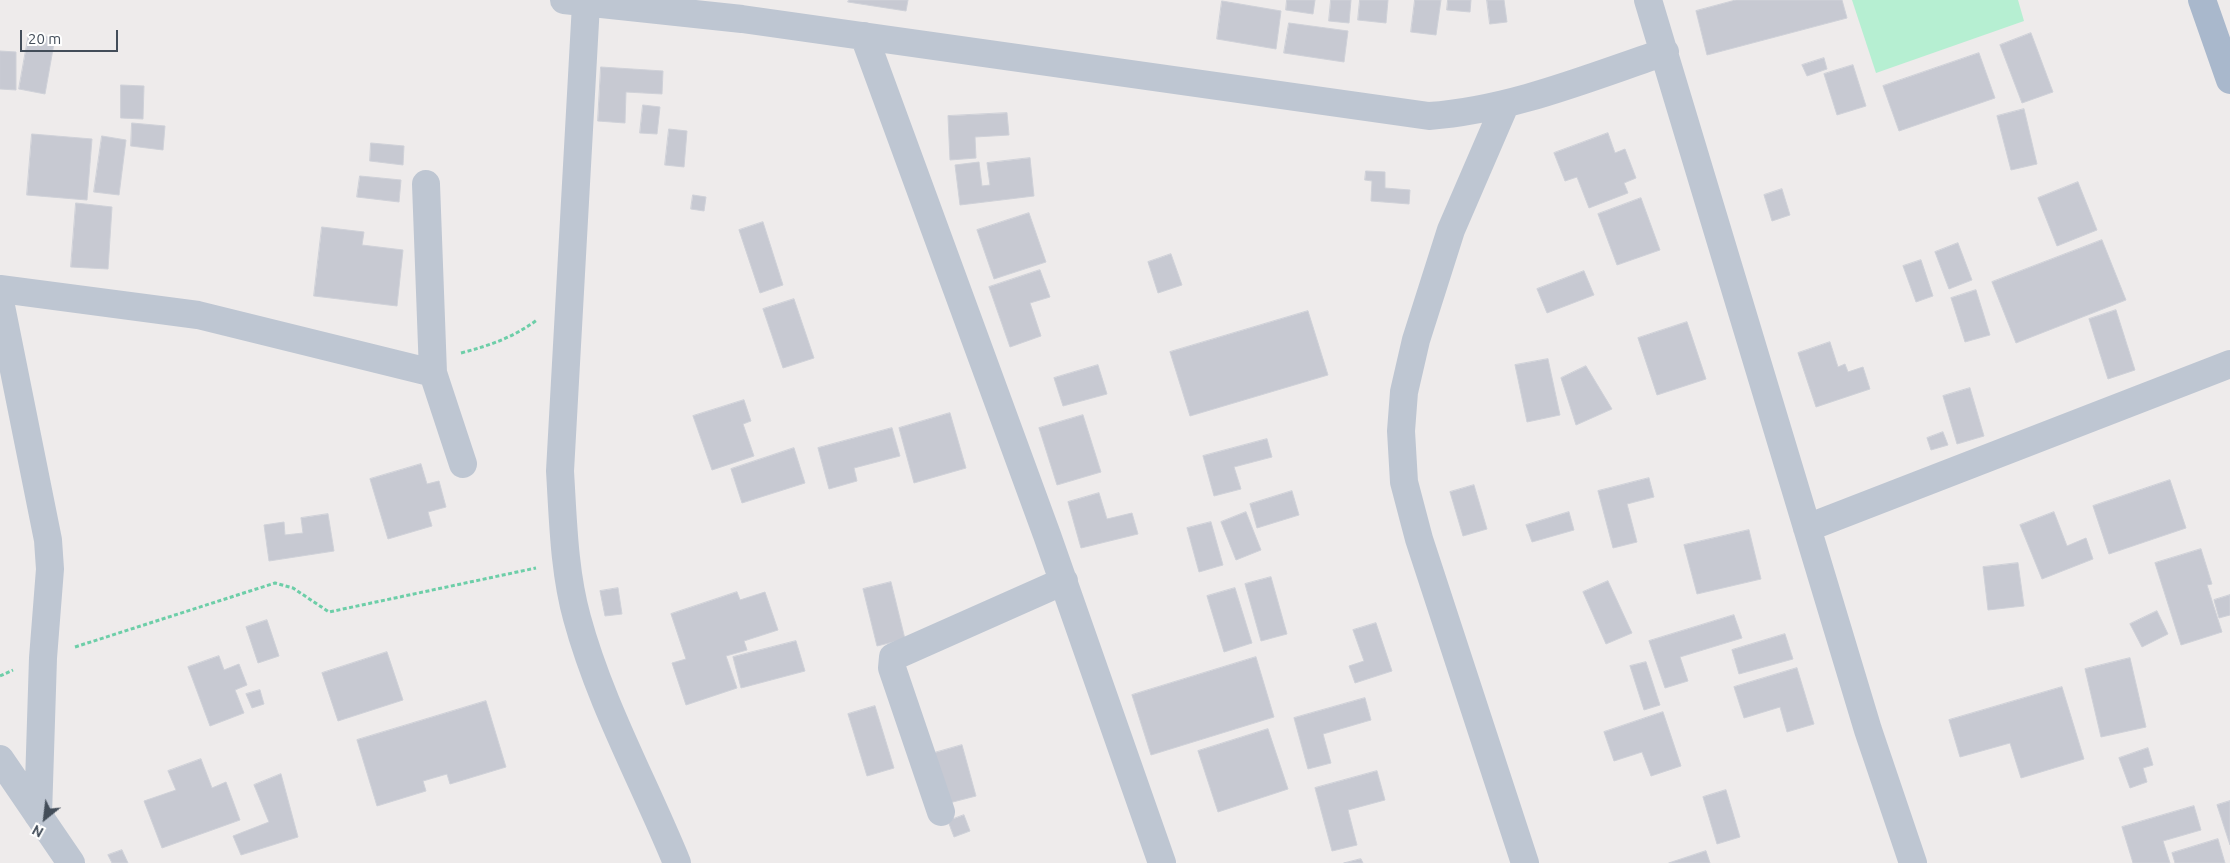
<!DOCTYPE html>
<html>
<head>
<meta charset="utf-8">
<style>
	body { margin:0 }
	#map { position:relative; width:2230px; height:863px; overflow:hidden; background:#eeebeb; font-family:Ubuntu,sans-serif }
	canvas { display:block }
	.north { position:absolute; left:20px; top:793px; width:50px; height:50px; -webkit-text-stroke:4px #fff; paint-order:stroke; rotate:209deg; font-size:14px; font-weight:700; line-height:20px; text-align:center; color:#434d59 }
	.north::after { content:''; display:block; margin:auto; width:18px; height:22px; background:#434d59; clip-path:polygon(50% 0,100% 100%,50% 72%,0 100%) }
	.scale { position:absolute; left:20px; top:30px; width:98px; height:22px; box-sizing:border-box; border:2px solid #434d59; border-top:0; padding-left:6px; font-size:15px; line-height:18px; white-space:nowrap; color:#434d59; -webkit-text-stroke:4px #fff; paint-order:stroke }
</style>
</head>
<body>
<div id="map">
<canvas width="2230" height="863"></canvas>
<div class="north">N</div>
<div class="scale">20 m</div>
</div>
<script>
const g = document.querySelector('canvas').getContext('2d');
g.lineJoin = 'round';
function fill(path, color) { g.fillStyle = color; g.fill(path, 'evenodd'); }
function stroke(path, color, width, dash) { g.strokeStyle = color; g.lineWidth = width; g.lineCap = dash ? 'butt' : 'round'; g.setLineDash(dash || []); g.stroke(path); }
fill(new Path2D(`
	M1852,0H2018L2024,21L1876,73Z`), '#b6efd2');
const building = new Path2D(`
	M849,0H908L906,11L848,2Z
	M1287,0H1315L1313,14L1286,10Z
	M1331,0H1351L1349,23L1329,21Z
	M1360,0H1388L1386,23L1358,20Z
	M1415,0H1441L1436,35L1411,32Z
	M1448,0H1471L1470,12L1447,10Z
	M1487,0H1504L1507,22L1490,24Z
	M1736,0H1842L1847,18L1707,55L1696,11Z
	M1222,1L1281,11L1276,49L1217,39Z
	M1289,23L1348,31L1344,62L1284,53Z
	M29,33L55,38L45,94L19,89Z
	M2031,33L2053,92L2022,103L2000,45Z
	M0,51L16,52V90L0,89Z
	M1979,53L1995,98L1899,131L1883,86Z
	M1824,58L1827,69L1807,76L1802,65Z
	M1853,65L1866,106L1837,115L1824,74Z
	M601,67L663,71L662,94L626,92L625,123L598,121Z
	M121,85L144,86L143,119L121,118Z
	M643,105L660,107L657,134L640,133Z
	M2024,109L2037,164L2011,170L1997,116Z
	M1007,113L1009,135L975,137L976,158L950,160L948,116Z
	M132,123L165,126L163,150L131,146Z
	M669,129L687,131L684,167L665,165Z
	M1608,133L1615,153L1625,149L1636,178L1624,183L1628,193L1589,208L1577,177L1565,181L1554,153Z
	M32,134L92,139L87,200L27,195Z
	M102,136L126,140L119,195L94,192Z
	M371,143L404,146L403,165L370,161Z
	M1030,158L1034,196L960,205L955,165L979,162L982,186L990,185L987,163Z
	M1366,171L1385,172V188L1410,190L1409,204L1371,201L1372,181L1365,180Z
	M360,176L401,180L399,202L357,197Z
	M2078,182L2097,230L2057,246L2038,198Z
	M1782,189L1790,215L1772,221L1764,195Z
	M693,195L706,197L704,211L691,209Z
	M1641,198L1660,250L1617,265L1598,214Z
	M76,203L112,207L108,269L71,267Z
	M1029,213L1046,262L994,279L977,230Z
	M763,222L783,285L760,293L739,230Z
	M322,227L364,232L362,245L403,250L397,306L314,296Z
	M2102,240L2126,300L2016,343L1992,282Z
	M1958,243L1972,280L1949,289L1935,252Z
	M1171,254L1182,285L1158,293L1148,262Z
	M1921,260L1933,296L1916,302L1903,266Z
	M1040,270L1050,297L1030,303L1041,336L1010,347L989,287Z
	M1584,271L1594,295L1547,313L1537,289Z
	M1976,290L1990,335L1965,342L1951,298Z
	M794,299L814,358L783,368L763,309Z
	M2116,310L2135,370L2108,379L2089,319Z
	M1308,311L1328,375L1190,416L1170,352Z
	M1687,322L1706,379L1657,395L1638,338Z
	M1830,342L1838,367L1845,364L1848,372L1863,367L1870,389L1816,407L1798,353Z
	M1548,359L1560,415L1527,422L1515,365Z
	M1098,365L1107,394L1063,406L1054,378Z
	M1586,366L1612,409L1576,425L1561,378Z
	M1970,388L1984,436L1957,444L1943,396Z
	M744,400L751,421L743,424L754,456L712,470L693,416Z
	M950,413L966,468L914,483L899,428Z
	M1083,415L1101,472L1057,485L1039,428Z
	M892,428L900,456L854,468L857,481L829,489L818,448Z
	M1943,432L1948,445L1931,450L1927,438Z
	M1267,439L1272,457L1234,467L1241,489L1214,496L1203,456Z
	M794,448L805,483L742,503L731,469Z
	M421,464L427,484L439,481L446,507L428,512L432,526L388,539L370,479Z
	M1649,478L1654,497L1627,504L1637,542L1613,548L1598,491Z
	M2170,480L2186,528L2109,554L2093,506Z
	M1474,485L1487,529L1463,536L1450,492Z
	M1292,491L1299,515L1257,528L1250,504Z
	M1099,493L1107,519L1132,513L1138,534L1081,548L1068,502Z
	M1246,512L1261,550L1236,560L1221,522Z
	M1569,512L1574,530L1532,542L1526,525Z
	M2054,512L2067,546L2086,538L2093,559L2042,579L2020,525Z
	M328,514L334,551L269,561L264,525L284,522L285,535L303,533L301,518Z
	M1211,522L1223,565L1199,572L1187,528Z
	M1749,530L1761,579L1697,594L1684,545Z
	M2201,549L2212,584L2207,585L2222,632L2181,645L2155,563Z
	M2018,563L2024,606L1988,610L1983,567Z
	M1271,577L1287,634L1261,641L1245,584Z
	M1608,581L1632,633L1606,644L1583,592Z
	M891,582L905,639L877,646L863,589Z
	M618,588L622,614L605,616L600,591Z
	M1235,588L1252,643L1224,652L1207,596Z
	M737,592L740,600L765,592L778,630L744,641L747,650L726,656L737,688L686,705L672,663L686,659L671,614Z
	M2230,595V615L2219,618L2214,600Z
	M2157,611L2168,634L2142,647L2130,624Z
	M1734,615L1742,638L1680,657L1688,681L1665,688L1649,641Z
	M267,620L279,656L258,663L246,627Z
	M1376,623L1392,671L1355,683L1349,666L1364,661L1353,630Z
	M1785,634L1793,659L1739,674L1732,650Z
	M796,641L805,671L741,688L733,657Z
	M387,652L403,700L338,721L322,673Z
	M219,656L224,670L239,664L247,685L235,690L244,713L210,726L188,667Z
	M1256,657L1274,717L1151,755L1132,695Z
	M2130,658L2146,727L2101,737L2085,669Z
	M1646,662L1660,705L1644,710L1630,666Z
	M1797,668L1814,724L1787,732L1780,707L1744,718L1734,687Z
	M2062,687L2084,759L2021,778L2010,743L1960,757L1949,720Z
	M260,690L264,704L252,708L246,694Z
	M1365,698L1371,720L1323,734L1331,763L1308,769L1294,718Z
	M486,701L506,767L450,784L447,774L423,781L426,791L377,806L357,740Z
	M875,706L894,768L867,776L848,714Z
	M1663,712L1681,766L1651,776L1642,752L1614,761L1604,732Z
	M1268,729L1288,789L1218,812L1198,751Z
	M962,745L976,796L949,803L934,753Z
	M2148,748L2153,765L2143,768L2147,782L2130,788L2119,758Z
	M201,759L212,788L226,782L240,820L162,848L144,801L176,790L168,771Z
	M1377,771L1385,800L1348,810L1357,845L1332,851L1315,788Z
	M281,774L298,837L241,855L233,836L269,822L254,785Z
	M1726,790L1740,837L1717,844L1703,797Z
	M2230,801V845L2217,805Z
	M2194,806L2201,830L2163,841L2170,863H2133L2122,827Z
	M964,815L970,831L954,837L948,821Z
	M2218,839L2225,863H2175L2172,853Z
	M122,850L128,863H112L108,855Z
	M1706,851L1710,863H1669Z
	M1361,859L1363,863H1344Z`);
fill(building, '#c7c9d2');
stroke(building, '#cfd1d8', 1);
stroke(new Path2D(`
	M461,353C491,345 512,338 537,320
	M75,647L275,583L293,588L329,612L536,568
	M0,676L13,670`), '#6dcea8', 3, [4, 2.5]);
stroke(new Path2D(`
	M564,0L742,19L1429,116C1511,110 1588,78 1665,52
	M1648,0L1868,730L1913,863
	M586,4L560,471C563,519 564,572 577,618C600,703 644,782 677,863
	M864,36L1047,535L1162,863
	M1505,105L1451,230L1416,340L1404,392L1401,431L1404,482L1419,539L1525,863
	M426,184L433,373
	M0,289L198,315L433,373L463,464
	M0,301L48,540L50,569L43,658L38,815
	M1807,528L2230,364
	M0,759L71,863
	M941,812L892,668L893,657L1064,581`), '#bec6d2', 28);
stroke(new Path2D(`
	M2202,0L2230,80`), '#a9b8cc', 28);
</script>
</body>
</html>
